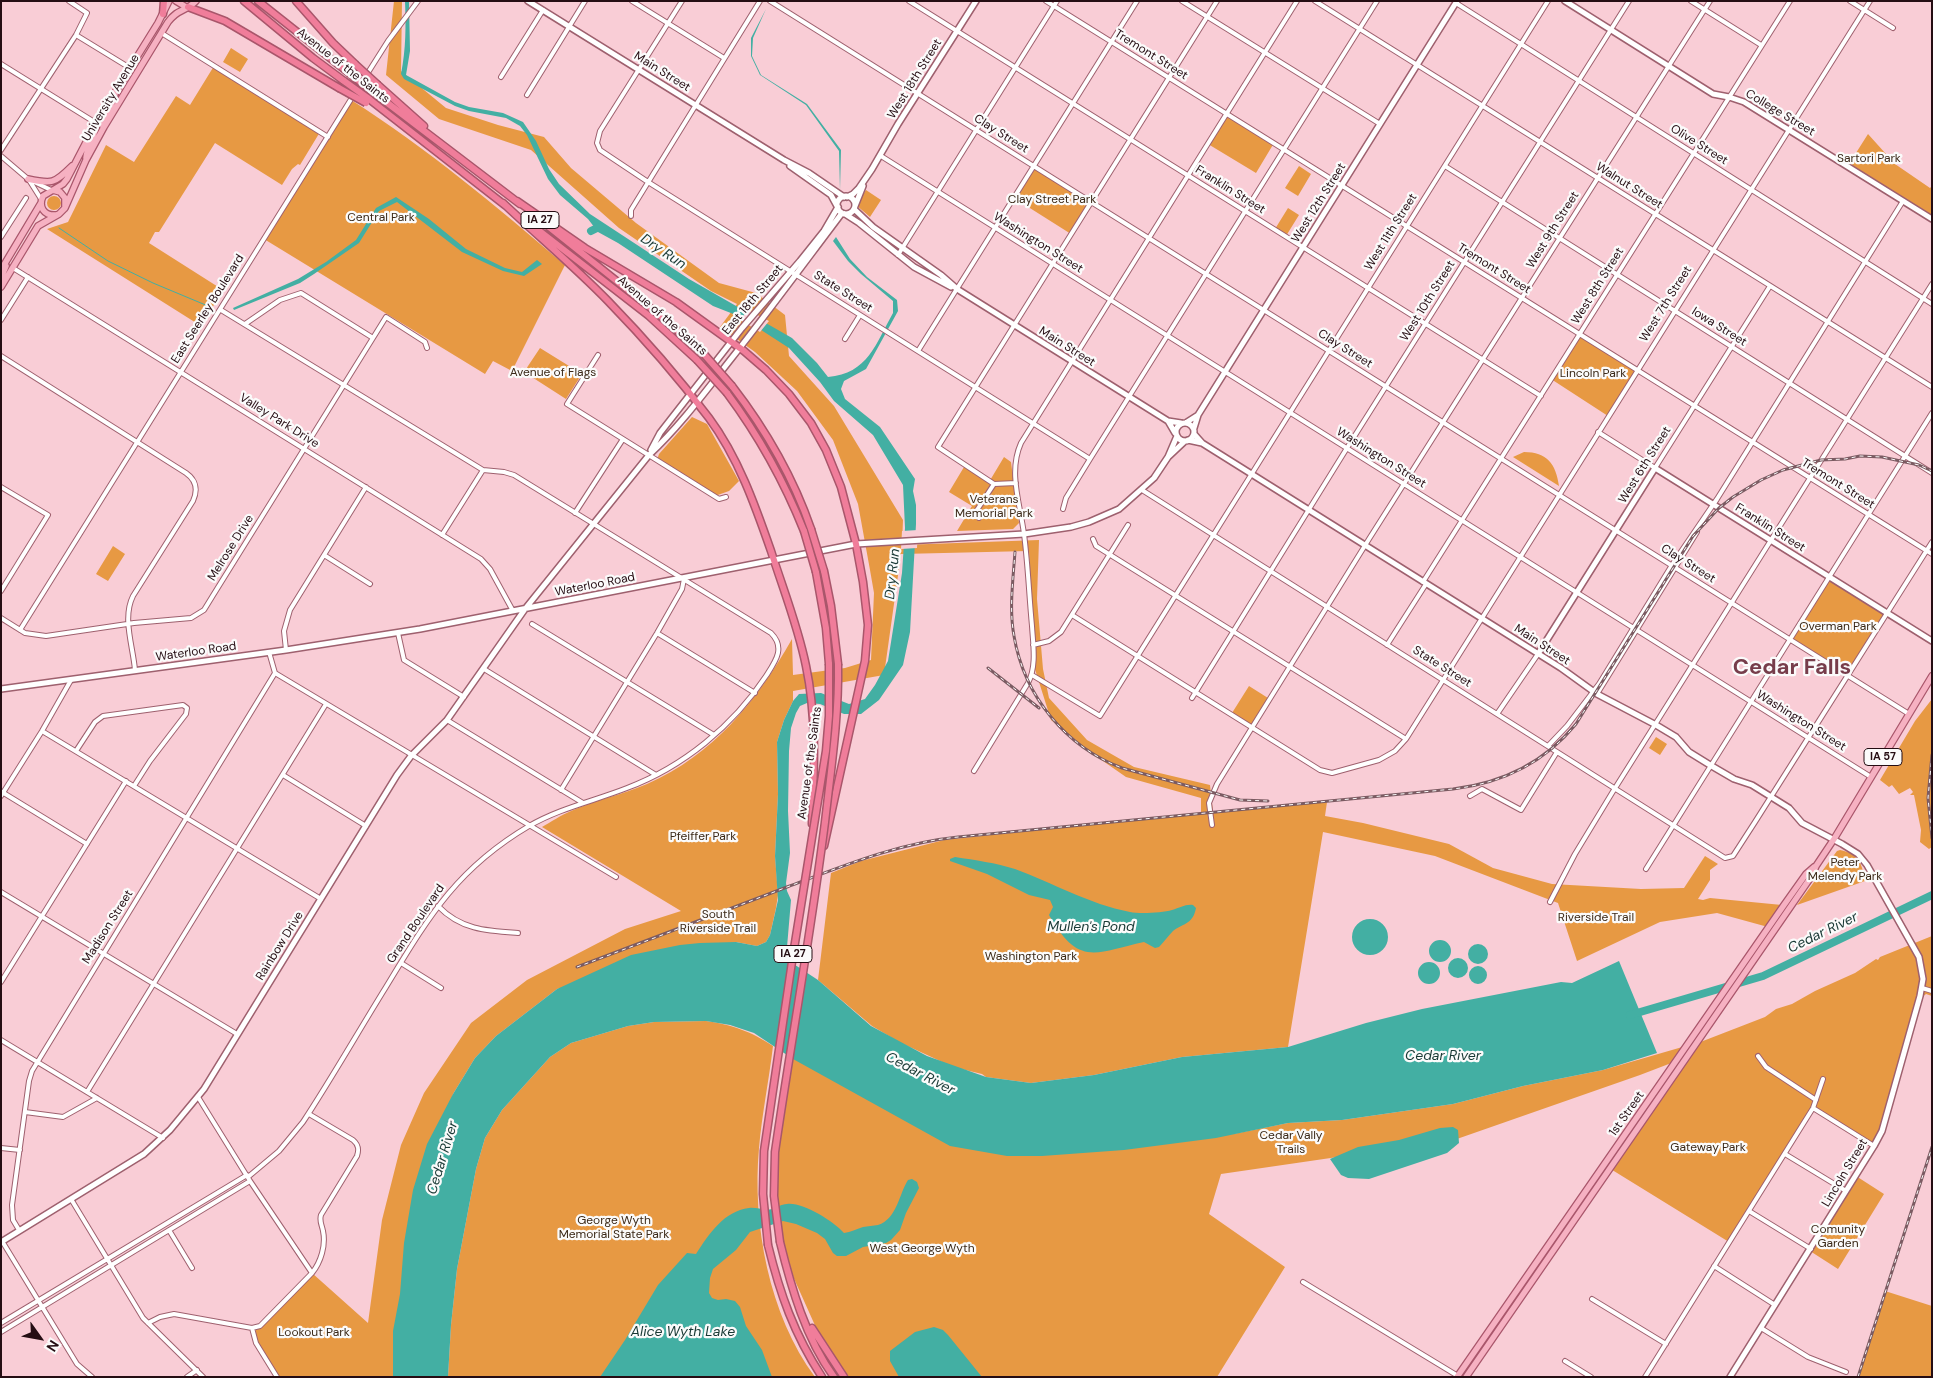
<!DOCTYPE html>
<html>
<head>
<meta charset="utf-8">
<style>
	body { margin:0 }
	#map { position:relative; width:1933px; height:1378px; overflow:hidden; background:#f9cdd6; font-family:"DM Sans",sans-serif }
	canvas { display:block }
	.frame { position:absolute; inset:0; border:2px solid #250d13; pointer-events:none }
	.north { position:absolute; left:15px; top:1313px; width:50px; height:50px; -webkit-text-stroke:4px #fbfbfb; paint-order:stroke; rotate:122deg; font-size:14px; font-weight:700; line-height:20px; text-align:center; color:#250d13 }
	.north::after { content:''; display:block; margin:auto; width:18px; height:22px; background:#250d13; clip-path:polygon(50% 0,100% 100%,50% 72%,0 100%) }
</style>
</head>
<body>
<div id="map">
<canvas width="1933" height="1378"></canvas>
<div class="frame"></div>
<div class="north">N</div>
</div>
<script>
const g = document.querySelector('canvas').getContext('2d');
g.lineJoin = 'round';
function fill(path, color) { g.fillStyle = color; g.fill(path, 'evenodd'); }
function stroke(path, color, width, dash) { g.strokeStyle = color; g.lineWidth = width; g.lineCap = dash ? 'butt' : 'round'; g.setLineDash(dash || []); g.stroke(path); }
function write(font, color, halo, rows, align = 'center') {
  g.font = font + ' "DM Sans",sans-serif'; g.lineWidth = 4.5; g.setLineDash([]); g.textBaseline = 'middle'; g.strokeStyle = halo; g.fillStyle = color; for (const [text, x, y, turn = 0] of rows) {
    g.save(); g.translate(x, y); g.rotate((+turn || 0) * Math.PI / 180); g.textAlign = isNaN(turn) ? turn : align; if (halo) g.strokeText(text, 0, 0); g.fillText(text, 0, 0); g.restore();
  }
}
fill(new Path2D(`
	M394,1H402L401,71L446,108L498,125L544,137L571,168L636,223L719,283L756,293L785,315L789,356L834,406L903,520L902,545L1039,540L1037,599L1043,669L1049,698L1087,740L1134,767L1210,785L1213,812L1327,802L1325,816L1363,823L1449,844L1493,868L1552,884L1641,889L1684,888L1705,856L1718,864L1710,870V880L1698,899L1703,900L1710,898L1782,905L1768,927L1717,913L1660,922L1577,961L1558,903L1435,856L1323,832L1288,1047L1182,1057L1094,1075L1031,1083L986,1077L982,1074L953,1067L899,1042L872,1026L818,980L831,873L861,861L944,840L1201,813V798L1126,777L1090,752L1051,720L1033,663L1029,551L901,554L884,675L793,691V701L784,720L777,742L778,794L775,856L778,895L776,908L770,935L766,942L757,946L736,942L557,989L496,1036L475,1058L453,1094L394,1377H278L266,1360L253,1333L312,1273L368,1323L382,1220L401,1145L424,1093L471,1023L527,980L625,929L681,911L542,827C551,822 561,815 571,811C595,800 622,795 647,784C713,755 757,701 792,639L793,675L845,668L871,660L874,593L870,570L858,504L833,440L797,391L755,352L720,327L737,304L711,291L619,228L531,150L439,119L386,75Z
	M231,48L248,59L240,72L223,62Z
	M214,66L320,132L300,165L298,164L292,169L282,185L215,143L159,232H155L149,243L223,290L201,326L47,229L68,222L106,145L134,162L176,96L190,105Z
	M351,100C427,148 496,206 565,265L512,371L493,361L485,374L264,239Z
	M1226,114L1274,143L1256,173L1208,144Z
	M1868,134L1895,164L1930,188L1932,186V216L1849,164Z
	M1034,166L1091,202L1071,234L1014,198Z
	M1299,166L1311,174L1298,196L1285,188Z
	M866,190L881,200L870,217L856,205Z
	M47 203a7 7 0 1 1 14 0a7 7 0 1 1-14 0Z
	M1288,208L1299,215L1286,236L1275,229Z
	M1580,334L1637,370L1608,416L1551,379Z
	M540,348L582,374L566,399L524,372Z
	M692,417L707,424L739,481L729,491L715,496L657,460L659,454Z
	M1524,452C1547,452 1556,464 1559,486L1513,457Z
	M1004,457L1011,462L1019,523L1013,529L957,531L972,506L949,492L964,467L989,482Z
	M113,546L125,554L108,581L96,574Z
	M1829,577L1887,613L1848,676L1790,639Z
	M1249,686L1268,698L1252,725L1232,713Z
	M1932,699V847L1929,849L1920,842L1921,830L1914,795H1910L1913,792L1910,788L1899,794L1892,785L1889,787L1880,780L1915,721Z
	M1656,737L1667,744L1660,755L1649,748Z
	M1840,850C1859,854 1862,863 1865,881L1797,905L1837,851Z
	M1932,936V996L1926,994L1919,1000L1882,1131L1874,1146L1813,1108L1729,1242L1609,1168L1687,1057L1640,1075L1454,1140L1221,1174L1209,1214L1285,1267L1217,1377H849L826,1350L783,1254L774,1176L791,1043L1233,1134L1288,1123L1342,1120L1453,1104L1523,1086L1603,1070L1703,1041L1765,1017L1776,1009L1792,1004L1815,991L1855,973L1876,959L1878,960L1880,957Z
	M706,1021C733,1025 750,1031 773,1046C769,1080 762,1114 759,1148C752,1224 769,1315 815,1377H448L451,1325L457,1269L476,1169L485,1138L502,1110L550,1057L571,1043L628,1026L654,1022Z
	M1856,1176L1884,1194L1838,1269L1810,1251Z
	M1885,1291L1932,1306V1377H1857Z`), '#e79943');
fill(new Path2D(`
	M405,1H409L410,51L406,75L455,102L469,107L503,113L523,122L536,141L549,169L559,184L590,214L689,279L792,338L817,363L828,377C868,374 876,343 893,313V301L861,274L848,261L833,241L836,237L850,259L867,277L897,300L898,311L866,369L844,381L841,389L845,399L880,427L915,479L913,491L916,505V524L910,632L903,665L879,700L861,714H844L820,704L807,703L800,706L796,713L791,728L789,751L788,811L790,853L786,883L787,891L791,900L786,959L818,980L871,1026L927,1056L986,1077L1031,1083L1094,1075L1182,1057L1288,1047L1366,1023L1422,1009L1561,982L1572,983L1619,961L1657,1053L1603,1070L1523,1086L1453,1104L1342,1120L1288,1123L1216,1138L1124,1150L1042,1156H1007L950,1146L793,1059L754,1033L730,1025L706,1021L654,1022L628,1026L571,1043L550,1057L502,1110L485,1138L476,1169L457,1269L451,1325L448,1377H393V1331L400,1294L404,1243L413,1190L427,1144L453,1094L475,1058L496,1036L557,989L631,955L680,945L700,943L736,942L757,946L766,942L770,935L778,900L775,856L778,794L777,742L784,720L793,701L799,694L821,693L849,704L865,699L875,685L888,661L902,573L905,528L903,485L873,435L834,401L820,382L789,348L741,317L713,306L618,243L598,232L588,219L560,195L548,179L527,135L520,126L506,118L469,111L455,106L404,79L401,74C406,49 406,26 405,1Z
	M766,9L753,38L752,56L761,75L807,104L841,150L840,190L839,151L806,105L760,75L751,56V38Z
	M396,197L429,219L466,249L505,268L522,272L537,260L542,264L524,276L503,271L462,252L397,202L379,211L359,243L314,274L300,283L234,310L233,308L298,279L326,262L356,240L376,208Z
	M955,857C975,860 996,863 1015,869C1053,883 1089,904 1130,912C1139,914 1162,913 1172,910C1180,908 1185,904 1193,905L1196,908C1193,924 1184,923 1173,931C1168,936 1164,942 1159,947L1155,948L1144,942C1094,953 1079,967 1049,915L1053,907L1050,900L1029,895L987,874L950,861V859Z
	M1352 937a18 18 0 1 1 36 0a18 18 0 1 1-36 0Z
	M1429 951a11 11 0 1 1 22 0a11 11 0 1 1-22 0Z
	M1468 954a10 10 0 1 1 20 0a10 10 0 1 1-20 0Z
	M1448 968a10 10 0 1 1 20 0a10 10 0 1 1-20 0Z
	M1418 973a11 11 0 1 1 22 0a11 11 0 1 1-22 0Z
	M1469 975a9 9 0 1 1 18 0a9 9 0 1 1-18 0Z
	M1453,1127L1458,1130L1459,1143L1447,1153L1369,1179L1348,1178L1341,1175L1330,1159L1358,1147L1399,1140L1440,1128Z
	M912,1179L917,1182L919,1188L906,1213L900,1230L891,1240L886,1243L863,1247L846,1256H837L833,1253L825,1239L817,1233L796,1224L783,1221L750,1232L736,1250L713,1269L710,1278L709,1293L712,1298L718,1300L726,1299L735,1301L740,1307L746,1326L762,1350L772,1377H600L625,1340L658,1285L687,1253L696,1254C709,1234 724,1211 749,1208C756,1207 765,1211 772,1209C777,1208 781,1204 787,1204C803,1202 833,1221 844,1233C851,1232 856,1229 863,1227C868,1226 873,1226 878,1225C897,1219 899,1194 908,1180Z
	M934,1327L943,1330L948,1335L982,1377H899L890,1361V1351L915,1332Z`), '#43afa3');
fill(new Path2D(`
	M748,310L769,321L760,332L740,320Z
	M918,530L917,548L901,549L902,531Z`), '#f9cdd6');
stroke(new Path2D(`
	M59,228L108,261L153,283L208,306`), '#43afa3', 1);
stroke(new Path2D(`
	M591,231L599,227L605,230
	M1630,1015L1763,976L1932,895`), '#43afa3', 8);
const street = new Path2D(`
	M632,1L724,58
	M682,1L600,131L597,143L600,150L648,182L1090,459
	M770,1L1909,714
	M909,1L1541,396
	M1046,1L1932,554
	M1182,1L1380,124
	M1315,1L1932,387
	M1691,1L1761,45
	M1850,1L1893,28
	M1456,3L1932,304
	M163,34L328,137
	M76,35L130,68
	M1,64L96,123
	M501,77L543,10
	M357,90L388,41L418,1
	M527,95L585,1
	M1,150L76,35L87,13L69,1
	M1,156L28,179L51,190
	M881,156L1871,777
	M1445,166L1932,473
	M29,180L41,199
	M631,216V210L760,1
	M1,237L26,198
	M898,255L1057,1
	M13,268L481,559L490,569L513,611
	M221,310L483,470L504,472L514,475L771,633C786,648 775,662 766,676C733,726 683,767 627,788C594,801 560,808 529,826C456,869 428,918 386,987C358,1032 332,1078 303,1122L279,1151L248,1177
	M1,320L28,277
	M245,324L280,300L301,293L373,338
	M845,339L860,315
	M918,351L1137,1
	M598,355L567,404L719,499L726,497
	M1,356L186,473C196,480 198,490 193,501L133,596C122,618 133,646 135,670
	M1598,432L1655,468L1770,286
	M1016,483L994,484L938,447L1217,1
	M1,487L48,515L1,591
	M1142,490L1725,858L1733,856L1755,822L1932,542
	M1063,509L1066,498L1090,459L1377,1
	M575,513L623,439
	M979,518L977,510L994,484
	M442,535L483,470
	M1093,539L1096,546L1406,739
	M324,555L370,584
	M1423,582L1790,1
	M1072,615L1320,770L1332,773L1379,760L1395,751L1406,739L1870,1
	M1,618L25,633L46,636L134,623L191,618L204,610L212,597L386,317L425,342L427,348
	M532,624L714,735
	M20,630L353,96
	M398,633L404,660L464,697
	M657,633L755,693
	M1033,645L1049,641L1061,632L1128,525
	M1387,645L1426,584
	M286,650L284,631L290,610L366,487
	M484,669L656,775
	M275,673L616,877
	M1032,675L1100,716L1548,1
	M1597,694L1697,532
	M1192,698L1347,448L1629,1
	M1497,714L1538,654
	M447,720L583,803
	M42,731L321,899
	M1548,746L1567,726L1599,684L1672,565L1717,499L1903,201
	M76,751L95,722L103,716L183,705L187,708L186,714L150,761L134,786
	M974,771L1028,683C1037,666 1033,644 1032,626C1029,595 1028,564 1024,534C1020,503 1008,472 1021,443L1297,1
	M283,775L366,826
	M561,790L657,633L682,589L684,579
	M2,792L87,844
	M1,796L42,731L71,680
	M1470,796L1482,789L1521,810L1557,752
	M1212,825L1209,803L1217,784L1369,539L1710,1
	M1646,869L1932,413
	M1,892L237,1034
	M1550,902L1575,854L1612,793L1932,284
	M438,906C461,930 487,931 518,933
	M401,963L441,988
	M1,982L126,781
	M1922,988L1932,991
	M1,1040L163,1138
	M1758,1056L1766,1067L1816,1100
	M87,1092L326,704
	M198,1097L250,1181L312,1273L260,1326L252,1328L256,1343L277,1377
	M1813,1108L1874,1146
	M25,1112L63,1117L97,1098
	M309,1114L353,1140C359,1145 359,1150 357,1156L321,1215C319,1221 322,1225 323,1231C326,1245 321,1262 312,1273
	M1,1148L20,1150
	M1785,1154L1846,1191
	M71,1199L143,1318L203,1377
	M1749,1211L1811,1249
	M19,1230L13,1220L12,1205L29,1081L32,1071L275,673L269,652
	M169,1230L192,1268
	M2,1241L77,1364L92,1377
	M1714,1266L1775,1305
	M1303,1282L1458,1376
	M1592,1299L1666,1344
	M1,1323L247,1175
	M148,1323L160,1317L174,1314L252,1328
	M1761,1328L1808,1357L1846,1372
	M1,1332L250,1181
	M1565,1361L1591,1377
	M187,1377L197,1370
	M1645,1377L1813,1108L1823,1079`);
const secondary = new Path2D(`
	M528,1L784,160L809,173L844,197
	M1565,1L1713,94L1729,97L1744,102L1932,219
	M790,166L831,195L837,206
	M837 205a9 9 0 1 1 18 0a9 9 0 1 1-18 0Z
	M847,197L853,194L859,188L872,169L898,124L976,1
	M855,206L863,186
	M854,209L873,227L941,275L957,289L1168,421
	M845,214L859,223L914,267L951,287
	M1198,415L1457,1
	M1187,422L1198,415L1194,428
	M1176 432a9 9 0 1 1 18 0a9 9 0 1 1-18 0Z
	M1175,433L1168,421L1181,423
	M1177,436L1168,457L1185,441
	M1188,440L1202,443L1194,434
	M1202,443L1561,668L1597,694L1656,725L1676,737L1689,752L1710,765L1734,779L1752,785L1789,808L1802,823L1842,844L1858,854L1867,865L1919,957L1923,979L1920,996L1882,1131L1874,1146L1730,1377
	M651,450L660,433L742,328L800,261L824,231L838,207
	M1538,654L1655,468L1932,641
	M1,689L286,650L420,629L856,544L1024,534L1071,527L1089,522L1119,509L1154,478L1168,457
	M1,1242L144,1154L170,1130L204,1089L397,775L411,756L447,720L525,609L649,455C680,426 705,392 731,359C769,311 805,262 842,213`);
const primary = new Path2D(`
	M176,1L186,7
	M103,127C103,115 113,106 115,94
	M86,158C87,145 96,136 96,123
	M28,179C52,184 54,184 72,166
	M65,208L86,160L104,127L168,22C178,8 186,12 196,1
	M56,215C44,216 38,207 43,196L63,184L67,179L96,123L158,23L169,1
	M1,270L41,203
	M1,278L6,266
	M1,287L38,226L59,214L65,208V198L60,192L53,190
	M1457,1377L1784,905L1806,874L1814,867
	M1466,1377L1811,877L1816,866L1834,839L1932,676`);
const highway = new Path2D(`
	M244,1L313,58L344,81
	M258,1L349,73
	M296,1L333,43L355,64
	M188,7L225,21L339,88
	M163,14L164,1
	M378,85L424,126
	M373,92L520,204
	M369,99L506,206
	M517,201L585,248L676,302L744,351L766,370L789,394L811,423L826,450L841,487L856,544L863,582L868,625L865,661L824,846
	M503,203C538,236 575,267 608,301C644,338 678,377 709,418C738,457 755,505 771,551C783,589 798,626 806,666C817,718 814,771 812,824
	M528,222L649,316L697,360
	M549,227L668,322L703,353
	M732,386C766,430 793,477 811,529
	M727,393C759,436 784,481 804,531
	M824,571L831,606L838,664
	M816,572L826,628L829,664
	M780,1242C791,1287 806,1339 834,1377
	M768,1245C780,1294 794,1334 822,1377
	M812,1328L844,1377`);
stroke(street, '#9e606e', 6);
stroke(secondary, '#9e606e', 8);
stroke(primary, '#a9566b', 8);
stroke(highway, '#a9566b', 9);
stroke(street, '#fff', 4);
stroke(secondary, '#fff', 5);
stroke(primary, '#f6b1c2', 5.5);
stroke(highway, '#f07d9a', 6);
const rail = new Path2D(`
	M1015,552C1013,580 1009,609 1014,636C1024,696 1066,747 1122,768L1240,800L1268,801
	M988,668L1039,708
	M1932,755L1928,798L1932,838
	M577,967C647,941 717,914 787,887C843,866 898,843 958,837L1453,789C1503,783 1544,763 1576,724L1693,536L1719,508L1733,497L1761,480L1783,470L1821,460L1845,459L1860,456L1882,457L1919,465L1932,471
	M1858,1377L1932,1147`);
stroke(rail, '#7b5b62', 3);
stroke(rail, '#fbfbfb', 1, [4]);
const highwayBridge = new Path2D(`
	M355,64L378,85
	M349,73L373,92
	M344,81L369,99
	M339,88L366,103
	M703,353L732,386
	M697,360L727,393
	M811,529L824,571
	M804,531L816,572
	M780,1242L774,1196L775,1152C791,1042 811,933 825,822C831,769 839,717 838,664
	M768,1245L763,1194L764,1151L793,955L826,751L829,716V664`);
stroke(highwayBridge, '#a9566b', 9, []);
stroke(highwayBridge, '#f07d9a', 6);
for (const [x, y, w] of [
	[540,220,38],
	[1883,757,38],
	[793,954,38]
]) { const box = new Path2D(); box.roundRect(x - w / 2, y - 8.5, w, 17, 4); g.fillStyle = '#fbfbfb'; g.fill(box); stroke(box, '#250d13', 1); }
write('bold 11px', '#250d13', null, [
	["IA 27",540,220],
	["IA 57",1883,757],
	["IA 27",793,954]
]);
write('12px', '#250d13', '#fbfbfb', [
	["Tremont Street",1151,55,32],
	["Avenue of the Saints",343,66,38],
	["Main Street",662,72,32],
	["West 18th Street",915,79,-58],
	["University Avenue",111,98,-59],
	["College Street",1780,113,31],
	["Clay Street",1001,134,32],
	["Olive Street",1699,145,32],
	["Walnut Street",1629,186,32],
	["Franklin Street",1230,190,32],
	["West 12th Street",1319,203,-58],
	["West 9th Street",1553,230,-58],
	["West 11th Street",1391,232,-58],
	["Washington Street",1038,243,32],
	["Tremont Street",1494,269,32],
	["West 8th Street",1598,286,-58],
	["State Street",843,292,32],
	["East 18th Street",753,300,-50],
	["West 10th Street",1428,301,-58],
	["West 7th Street",1666,304,-58],
	["East Seerley Boulevard",208,309,-58],
	["Avenue of the Saints",662,316,41],
	["Iowa Street",1719,327,32],
	["Main Street",1067,347,32],
	["Clay Street",1345,349,32],
	["Valley Park Drive",279,421,32],
	["Washington Street",1381,458,32],
	["West 6th Street",1645,465,-58],
	["Tremont Street",1838,484,32],
	["Franklin Street",1770,528,32],
	["Melrose Drive",231,548,-58],
	["Clay Street",1688,564,32],
	["Waterloo Road",595,585,-11],
	["Main Street",1542,645,33],
	["Waterloo Road",196,652,-8],
	["State Street",1442,667,32],
	["Washington Street",1801,721,32],
	["Avenue of the Saints",810,763,-82],
	["Grand Boulevard",416,924,-56],
	["Madison Street",108,927,-58],
	["Rainbow Drive",280,946,-58],
	["1st Street",1627,1114,-55],
	["Lincoln Street",1845,1173,-59]
]);
write('12px', '#3b2918', '#fbfbfb', [
	["Sartori Park",1869,159],
	["Clay Street Park",1052,200],
	["Central Park",381,218],
	["Avenue of Flags",553,373],
	["Lincoln Park",1593,374],
	["Veterans",994,500],
	["Memorial Park",994,514],
	["Overman Park",1838,627],
	["Pfeiffer Park",703,837],
	["Peter",1845,863],
	["Melendy Park",1845,877],
	["South",718,915],
	["Riverside Trail",718,929],
	["Riverside Trail",1596,918],
	["Washington Park",1031,957],
	["Cedar Vally",1291,1136],
	["Trails",1291,1150],
	["Gateway Park",1708,1148],
	["George Wyth",614,1221],
	["Memorial State Park",614,1235],
	["Comunity",1838,1230],
	["Garden",1838,1244],
	["West George Wyth",922,1249],
	["Lookout Park",314,1333]
]);
write('italic 14px', '#193935', '#fbfbfb', [
	["Dry Run",663,252,34],
	["Dry Run",893,574,-84],
	["Mullen's Pond",1091,927],
	["Cedar River",1823,933,-26],
	["Cedar River",1443,1056],
	["Cedar River",920,1074,28],
	["Cedar River",443,1158,-73],
	["Alice Wyth Lake",683,1332]
]);
write('bold 22px', '#773d4b', '#fbfbfb', [
	["Cedar Falls",1792,668]
]);
</script>
</body>
</html>
